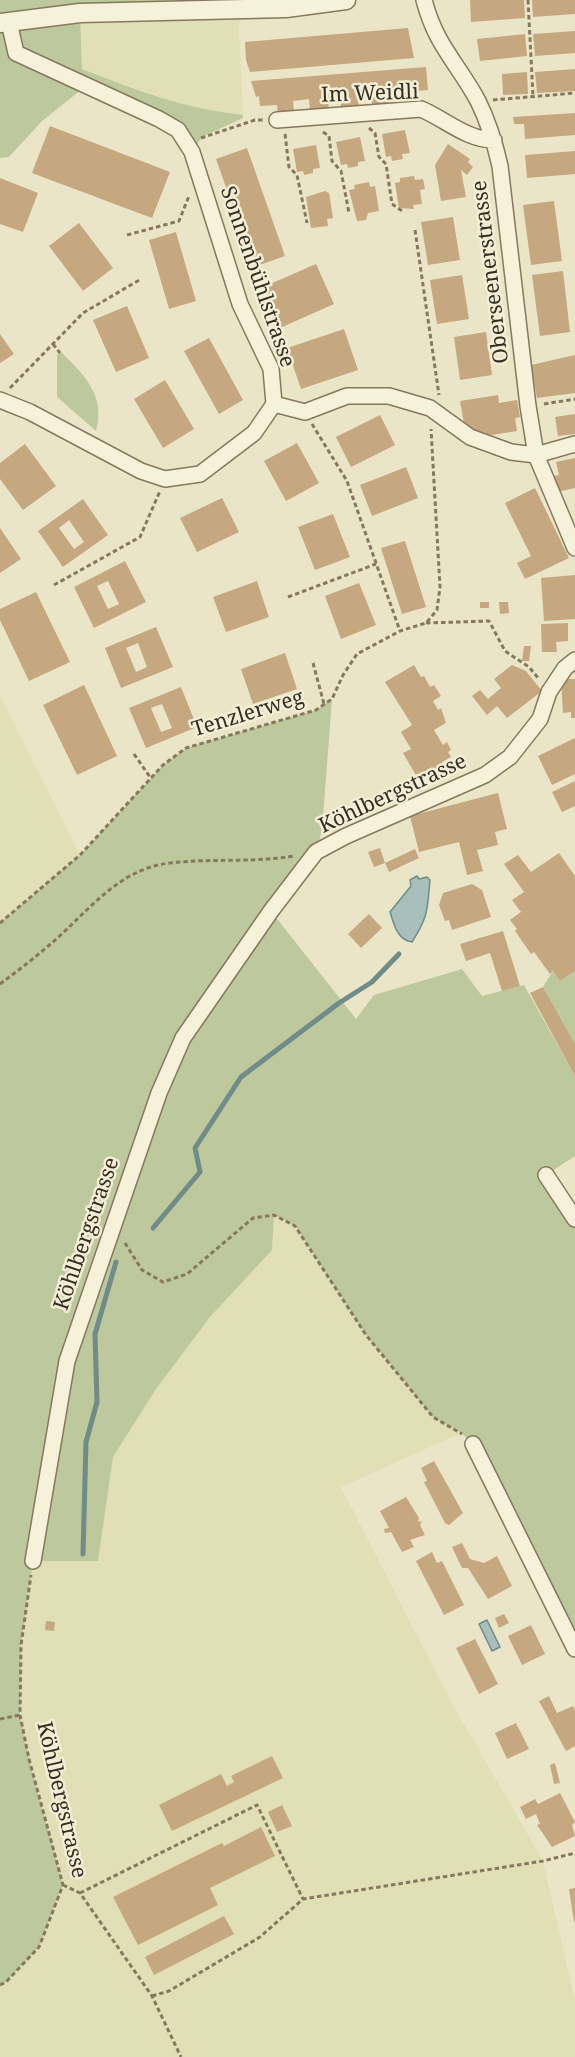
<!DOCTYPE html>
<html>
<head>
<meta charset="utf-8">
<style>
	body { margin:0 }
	canvas { display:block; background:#ebe5c7 }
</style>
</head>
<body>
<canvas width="575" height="2057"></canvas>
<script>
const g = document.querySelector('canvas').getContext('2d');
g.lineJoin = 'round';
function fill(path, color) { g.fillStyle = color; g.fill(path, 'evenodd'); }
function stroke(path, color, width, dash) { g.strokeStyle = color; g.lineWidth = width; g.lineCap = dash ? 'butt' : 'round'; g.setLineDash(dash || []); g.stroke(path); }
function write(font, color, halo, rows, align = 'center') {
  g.font = font + ' "Noto Serif",serif'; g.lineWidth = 5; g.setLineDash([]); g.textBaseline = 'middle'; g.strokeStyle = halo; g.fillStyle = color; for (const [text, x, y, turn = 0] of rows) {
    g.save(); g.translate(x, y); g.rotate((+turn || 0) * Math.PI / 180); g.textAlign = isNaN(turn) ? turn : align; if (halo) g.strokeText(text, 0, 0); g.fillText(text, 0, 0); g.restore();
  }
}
fill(new Path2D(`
	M241,9L239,28L243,115L201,110L152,97L82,69L80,13Z
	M0,696L80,855L0,923Z
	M274,1215L295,1226L366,1335L433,1417L461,1433L341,1487L450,1700L543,1861L575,2001V2057H0V1985L6,1982L39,1947L63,1885L29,1759L20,1715L21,1645L33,1561L98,1560L113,1457L156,1389L210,1317L272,1250Z`), '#e0dfb5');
fill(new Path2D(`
	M0,0H346L80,13L82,69C138,91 182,108 243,115V118L202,137L192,152L178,130L86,86L42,121L9,157L0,158Z
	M61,352C84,375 106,395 96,431L57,397V355Z
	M332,699L322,830L316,852L271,911L356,1019L374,995L462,969L482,996L524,985L575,1076V1156L546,1175L575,1219V1649L473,1444L461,1433L433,1417L366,1335L295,1226L274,1215L272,1250L210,1317L156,1389L113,1457L98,1561H33L21,1645L20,1715L29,1759L63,1885L39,1947L6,1982L0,1985V923L80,855L163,765L186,748L316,710Z
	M553,971L560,981L575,971V1044L543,987Z`), '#bdc89c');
const water = new Path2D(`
	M417,876L419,879L427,877L430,880C427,910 429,915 412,942C397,940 394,924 390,912L411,886L410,880Z
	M487,1620L500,1647L492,1651L479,1624Z`);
fill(water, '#a8bfbb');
stroke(water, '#6f8c89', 1.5);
stroke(new Path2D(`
	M153,1228L200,1172L195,1148L241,1077L339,1003L372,982L399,954
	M83,1554L86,1442L97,1402L95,1334L116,1262`), '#6f8c89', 5);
fill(new Path2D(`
	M470,0H524L525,18L471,22Z
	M532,0H575V14L533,17Z
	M408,28L414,58L250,72L246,60L245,42Z
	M575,31V53L535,56L533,34Z
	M525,34L527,56L480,61L477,39Z
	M426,67L428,90L417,91V95L412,96L413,104L404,105L403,92L393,93V97L388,98L389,106L372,107L371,94L362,95L363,99L358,100L359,106L341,108L340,97L332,98L333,101H328L329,109L310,111L309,99L293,101L294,112L278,114L277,105L260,106L259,96L256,97L251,81Z
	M575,69V91L537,93L535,72Z
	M527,72L528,94L503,95L502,74Z
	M575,113V135L525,139L524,124H514L513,117Z
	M50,126L170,172L152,218L32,173Z
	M405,130L410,153L402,154L403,159L392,161L391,156L386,157L382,134Z
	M360,137L365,161L358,162V166L348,168L347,164L341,165L336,142Z
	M448,144L470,159L468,162L473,167L467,175L461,170L466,197L441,201L435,165Z
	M316,145L320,168L313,169V173L304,175L303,171L297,172L293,149Z
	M247,148L285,256L254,267L216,159Z
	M575,151V174L527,178L525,155Z
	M414,176L415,180L423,179L425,189L420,190L422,204L413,205L414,209L399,208L395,183L400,182V178Z
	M0,178L38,193L23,232L0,224Z
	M369,182L370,187L375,186L379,211L368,213L366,220L357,221L349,190L355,189L354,185Z
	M325,191L329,193L333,218L327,219L328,226L311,228L306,197Z
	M554,201L562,261L531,265L523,205Z
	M453,217L460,260L428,265L421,222Z
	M79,223L113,268L83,291L49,246Z
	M176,232L196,301L169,309L149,240Z
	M316,264L334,304L280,328L261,288Z
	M563,271L570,332L540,336L532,275Z
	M462,275L469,319L437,324L430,280Z
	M127,306L149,358L116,372L93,320Z
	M344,329L358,370L301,389L287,348Z
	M486,332L492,375L460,380L454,337Z
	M0,334L14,354L0,363Z
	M209,338L243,400L219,414L184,351Z
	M575,355V393L537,398L531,365Z
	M165,380L194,429L163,448L134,399Z
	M498,395L499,403L517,400L520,417L515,418L517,431L479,437L465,429L460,401Z
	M575,414V434L558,436L555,417Z
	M380,415L395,445L351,467L336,437Z
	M297,443L319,483L286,501L264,461Z
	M25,444L56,486L23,510L0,479V463Z
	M575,458V488L557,492L554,476L559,475L556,462Z
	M406,467L418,498L372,516L360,485Z
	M535,488L569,558L525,579L517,563L531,556L505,503Z
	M222,498L239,532L197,552L180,518Z
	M83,499L108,535L63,567L38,531ZM69,520L84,542L74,549L59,528Z
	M333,514L350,557L315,570L298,527Z
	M0,528L21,559L0,573Z
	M405,541L426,607L402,614L381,548Z
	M125,561L146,602L94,628L74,587ZM108,581L119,604L108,609L97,586Z
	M575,575V619L544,621L541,578Z
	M257,581L269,617L226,632L213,597Z
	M359,583L376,625L341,639L325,596Z
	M36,592L70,662L29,681L0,620V609Z
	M480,602H489V608H480Z
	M499,602H508L509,613L500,614Z
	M568,623V641L556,642L557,652H542L541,624Z
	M156,627L173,667L121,688L105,648ZM138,643L147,667L136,672L126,648Z
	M524,646H531L529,661H522Z
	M285,653L297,689L253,704L241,669Z
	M414,665L421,677L424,676L430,687L434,685L441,696L433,701L438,710L441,708L446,723L434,730L443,745L447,742L451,750L448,752L451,757L442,762L445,767L434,774L431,769L417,777L403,753L411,749L401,732L412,725L385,682Z
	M512,665L526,671L542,691L507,718L497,706L487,715L472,696L480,690L488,699L501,688L494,679Z
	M561,679H575V718H571V712L563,713Z
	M84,685L117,756L77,775L43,705Z
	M181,687L197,727L146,748L129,708ZM162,704L172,728L161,732L151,708Z
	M575,738V774L552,785L538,756Z
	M575,781V806L562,812L552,792Z
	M498,793L507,829L495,832L498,845L477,850L483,871L467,875L459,842L419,852L410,816Z
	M380,848L385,863L374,867L368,852Z
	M415,849L419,858L389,872L385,863Z
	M559,853L575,876V971L560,981L553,971L550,974L534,952L531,954L515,931L517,929L510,920L521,912L512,900L524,892L504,864L518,855L531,872Z
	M472,884L482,890L491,917L452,930L449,920L445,921L439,905L443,893Z
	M369,914L382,928L361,948L348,934Z
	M503,931L520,986L502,991L490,953L466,961L460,944Z
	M543,987L575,1044V1076L530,993Z
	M434,1461L463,1513L449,1525L445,1523L424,1482L427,1481L421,1468Z
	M406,1497L419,1518L418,1522L422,1521L420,1525L425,1535L410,1540L414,1547L402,1552L391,1532L385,1533L384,1529L389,1528L380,1511Z
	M462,1543L470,1559L484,1563L497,1556L512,1586L488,1599L468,1568H462L452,1547Z
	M432,1552L437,1563L442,1561L464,1605L444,1615L416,1561Z
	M504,1614L509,1623L499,1628L495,1618Z
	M46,1621L55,1622L54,1631L45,1630Z
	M531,1625L545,1654L522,1665L508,1636Z
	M475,1639L498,1684L479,1694L456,1648Z
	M549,1696L557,1713L573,1706L575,1710V1746L566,1751L539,1701Z
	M516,1723L529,1749L507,1759L495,1733Z
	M272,1756L283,1778L172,1831L159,1805L221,1774L227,1786L234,1782L231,1776Z
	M555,1763L560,1783L554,1784L550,1765Z
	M560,1793L575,1822L572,1825L575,1836L552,1847L537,1825L540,1824L536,1814L526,1819L520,1807L535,1799L538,1804Z
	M282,1805L292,1826L277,1832L268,1812Z
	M261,1827L275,1856L210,1888L218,1905L138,1945L113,1897L222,1843L224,1846Z
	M575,1888V1922H574L569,1889Z
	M224,1916L234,1934L154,1975L145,1957Z`), '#c5a780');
const minor = new Path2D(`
	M424,0C436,46 457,62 478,101C488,121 495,144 500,166L528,406L536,455L575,548
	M277,120L421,109C445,119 467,140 494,140
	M0,400L30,412L141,471L165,479L200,474L254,433L274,404L271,369L240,304L192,152L178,130L159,119L16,53L9,22
	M274,404L305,412L347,396H389L430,408L470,437L511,452L536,455L575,444
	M546,1175L575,1219
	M473,1444L575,1649
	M33,1561L67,1361L159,1093L183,1038L271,911L316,852L346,836L485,775L510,757L540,719L549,692L565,668L575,660`);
const tertiary = new Path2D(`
	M0,23L80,13L286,8L346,0`);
stroke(minor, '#85785e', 18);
stroke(tertiary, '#85785e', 21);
stroke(new Path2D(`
	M528,0L533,96
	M493,100L575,93
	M369,128L375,133L379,157L386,164L392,204L402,211
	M323,132L329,136L332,161L341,171L349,213
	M285,134L289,167L297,175L307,223
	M201,138L255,120H263
	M415,230L439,395
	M127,235L179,221L189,196
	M53,344L60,353
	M10,388L83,313L141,279
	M544,404L575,399
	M312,424L347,481L400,631
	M54,585L140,537L160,491
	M288,597L376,564
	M426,623L489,621L505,651L529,667L539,679
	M313,663L324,704
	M134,754L150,777
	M0,923L80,855L163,765L186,748L316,710L332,699L343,675L357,654L400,631L426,623L437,610L440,587L431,429
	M0,984C16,972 32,960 47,947C86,915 116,869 170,863C211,858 253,863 294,856
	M125,1243L142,1270L163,1282L187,1274L253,1218L274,1215L295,1226L366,1335L433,1417L462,1434
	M0,1719L20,1715
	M63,1885L80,1893L152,1996L181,2057
	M80,1893L257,1805L303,1899
	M0,1985L6,1982L39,1947L63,1885L29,1759L20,1715L21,1645L31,1575
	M152,1996L169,1991L260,1937L303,1899L543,1861L575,1853`), '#85785e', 3, [4.5, 3]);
stroke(minor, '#f6f1d9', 15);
stroke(tertiary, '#f6f1d9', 18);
write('21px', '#362e20', '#f3eed6', [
	["Im Weidli",370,94,-2],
	["Oberseenerstrasse",491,272,-97],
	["Sonnenbühlstrasse",257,277,71],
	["Tenzlerweg",248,714,-17],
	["Köhlbergstrasse",393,794,-25],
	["Köhlbergstrasse",87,1234,-71],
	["Köhlbergstrasse",61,1800,77]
]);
</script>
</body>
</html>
